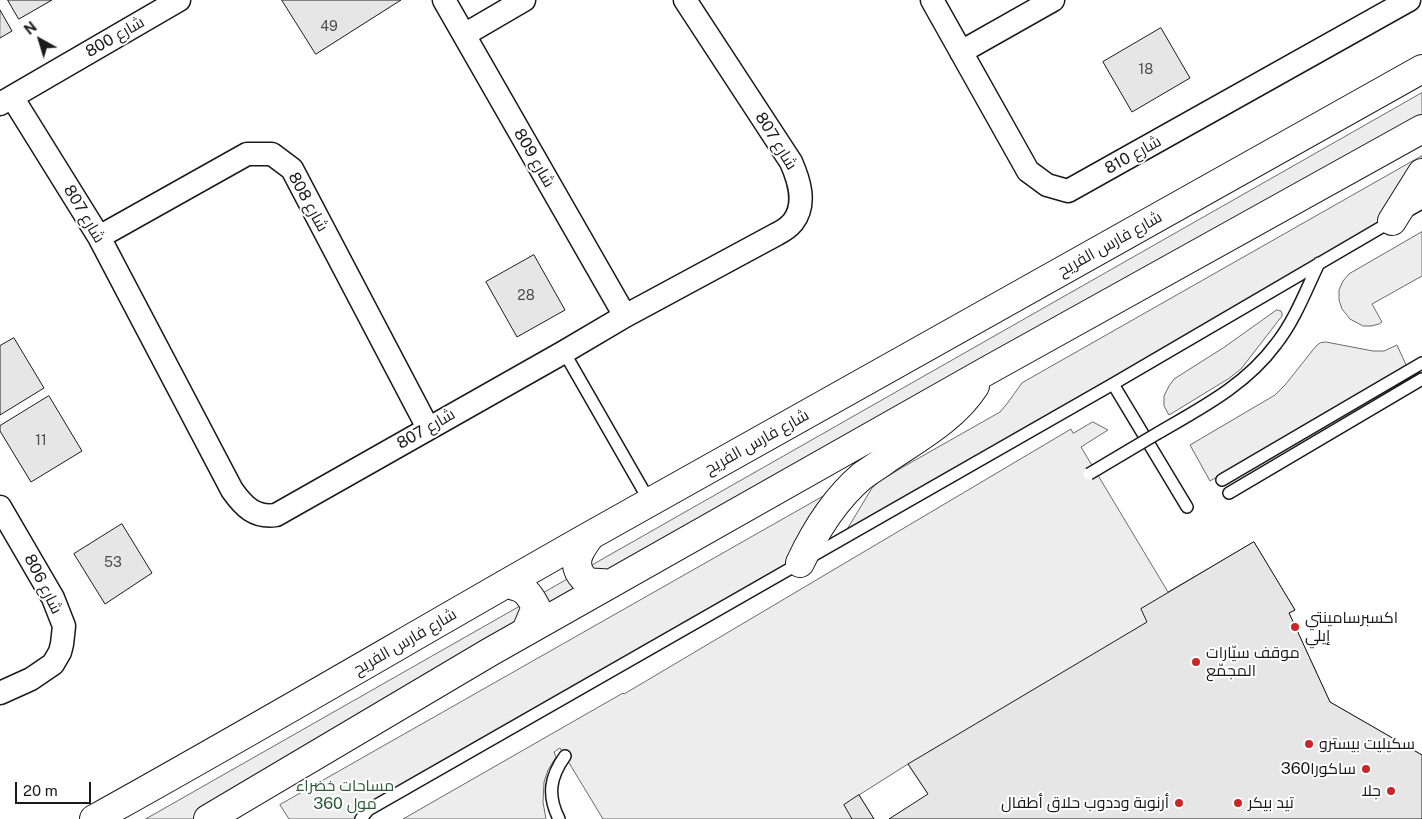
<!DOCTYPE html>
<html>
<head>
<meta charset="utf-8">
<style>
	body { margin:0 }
	#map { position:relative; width:1422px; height:819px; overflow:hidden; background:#fff; font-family:"Public Sans",sans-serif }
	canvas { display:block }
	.north { position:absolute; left:15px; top:15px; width:50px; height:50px; -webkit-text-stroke:4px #fff; paint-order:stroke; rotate:321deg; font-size:14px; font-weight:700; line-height:20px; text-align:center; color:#1a1a1a }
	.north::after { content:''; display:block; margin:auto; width:18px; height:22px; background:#1a1a1a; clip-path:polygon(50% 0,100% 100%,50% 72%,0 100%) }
	.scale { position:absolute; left:15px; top:782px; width:76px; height:22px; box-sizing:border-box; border:2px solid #1a1a1a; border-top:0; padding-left:6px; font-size:15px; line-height:18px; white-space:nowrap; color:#1a1a1a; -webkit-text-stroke:4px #fff; paint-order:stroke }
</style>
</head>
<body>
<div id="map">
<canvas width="1422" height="819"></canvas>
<div class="north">N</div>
<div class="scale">20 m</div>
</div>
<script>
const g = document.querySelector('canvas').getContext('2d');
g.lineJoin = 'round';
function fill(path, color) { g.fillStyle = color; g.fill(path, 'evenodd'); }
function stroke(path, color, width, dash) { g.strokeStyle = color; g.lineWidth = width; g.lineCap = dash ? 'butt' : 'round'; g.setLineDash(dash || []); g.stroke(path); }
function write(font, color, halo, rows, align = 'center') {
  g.font = font + ' "Public Sans",Cairo,sans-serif'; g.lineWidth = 4; g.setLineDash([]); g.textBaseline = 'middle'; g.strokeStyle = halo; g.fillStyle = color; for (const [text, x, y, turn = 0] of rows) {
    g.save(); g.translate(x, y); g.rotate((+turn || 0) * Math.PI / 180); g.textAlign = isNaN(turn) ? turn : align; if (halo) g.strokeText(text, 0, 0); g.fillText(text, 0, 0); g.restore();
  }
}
const built = new Path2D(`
	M1422,93V124L202,819H146Z
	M1422,156V178L1391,218L846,531L872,488L880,481L903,467L1000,412L1006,405L1022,383Z
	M1422,232V276L1372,304L1382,322L1379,324L1371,326H1363L1350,319L1342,309L1339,300V290L1343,281L1349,274Z
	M1277,310L1281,311L1282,313V316L1241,369L1228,379L1169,415L1164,406V396L1169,386L1174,379L1223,348Z
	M1326,342L1373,351H1384L1397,345L1407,367L1210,481L1190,445L1275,395L1285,385L1316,346L1320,343Z
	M1093,422L1108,430L1081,447L1168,592L1254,542L1295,610L1289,613L1330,702L1422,755L928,794L908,764L859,795L874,819H603L560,748L554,752L556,757L548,770L544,782L543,802L546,819H403L623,693L624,694L1071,429L1073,433Z
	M850,481L811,550L359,819H289L280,805Z`);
fill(built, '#ededed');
stroke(built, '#6a6a6a', 1);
const building = new Path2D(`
	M8,0H52L19,19Z
	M282,0H401L316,54Z
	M0,10L12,31L0,38Z
	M1161,28L1190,78L1132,112L1103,62Z
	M534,255L565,310L517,337L486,282Z
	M14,338L44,388L0,415V346Z
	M49,396L82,451L31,482L0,431V426Z
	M122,524L152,573L105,604L74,554Z
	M1254,542L1295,610L1289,613L1330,702L1422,755V819H889L928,794L908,764L1147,622L1141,609Z
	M859,795L874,819H852L844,805Z`);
fill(building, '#e6e6e6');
stroke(building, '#1a1a1a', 1);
const service = new Path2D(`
	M1406,212L1422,203
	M564,352L650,502
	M1113,384L1187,507
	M1158,433C1201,408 1246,385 1276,344C1295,320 1306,290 1319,263
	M1222,480L1422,363
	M1229,493L1422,379
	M361,819L368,810L1113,384L1392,221
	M559,819C547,795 550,777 565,756`);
const minor = new Path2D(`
	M444,0L625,316
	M932,0L1028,171L1047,185L1068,191L1409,0
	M464,35L524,0
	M961,52L1053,0
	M12,97L99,237L232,490C244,507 255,518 276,515L564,352L625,316L777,234C783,231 789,227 793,222C807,204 799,180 791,162L685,0
	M0,104L179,0
	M99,237L247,154H272L292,169L428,428
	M0,507L53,598L64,626L62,644L60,652L53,664L31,679L0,693`);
const tertiary = new Path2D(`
	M1392,221L1422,173
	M591,535C582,547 571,561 581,575C583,578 587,581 590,582C596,583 604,583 610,584
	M800,563C815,531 834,500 862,476C869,471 877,466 884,461C916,439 954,419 975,386
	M505,584C523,587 527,590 536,607L526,631
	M94,819C262,726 427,628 593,534C869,378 1146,224 1422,69
	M208,819L490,652L983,373L1422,129`);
stroke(service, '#1a1a1a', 14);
stroke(minor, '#1a1a1a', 25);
stroke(tertiary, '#1a1a1a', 30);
stroke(service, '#fff', 11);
stroke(minor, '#fff', 22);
stroke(tertiary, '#fff', 28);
const serviceBridge = new Path2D(`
	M1089,474L1158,433`);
stroke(serviceBridge, '#1a1a1a', 14, []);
stroke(serviceBridge, '#fff', 11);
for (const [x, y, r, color] of [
	[1295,627,5,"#c62828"],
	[1196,662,5,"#c62828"],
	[1309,744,5,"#c62828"],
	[1366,769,5,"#c62828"],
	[1391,791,5,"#c62828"],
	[1179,803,5,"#c62828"],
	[1238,803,5,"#c62828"]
]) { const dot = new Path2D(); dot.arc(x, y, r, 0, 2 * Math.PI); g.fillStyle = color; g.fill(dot); stroke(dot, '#fff', 2); }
write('14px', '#4d4d4d', null, [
	["49",329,27],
	["18",1146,70],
	["28",526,296],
	["11",41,441],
	["53",113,563]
]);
write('16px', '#1a1a1a', '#fff', [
	["شارع 800",115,37,-30],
	["شارع 807",776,141,58],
	["شارع 810",1133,155,-29],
	["شارع 809",534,158,60],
	["شارع 808",308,202,61],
	["شارع 807",84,214,59],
	["شارع فارس الفريح",1110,244,-29],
	["شارع 807",426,429,-30],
	["شارع فارس الفريح",757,442,-29],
	["شارع 806",43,584,63],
	["شارع فارس الفريح",405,642,-30]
]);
write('16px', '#1a1a1a', '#fff', [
	["اكسبرسامينتي",1305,618],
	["إيلي",1305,636],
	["موقف سيّارات",1206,653],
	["المجمّع",1206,671],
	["سكيليت بيسترو",1319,744],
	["ساكورا360",1356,769,"right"],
	["جلا",1381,791,"right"],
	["أرنوبة وددوب حلاق أطفال",1169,803,"right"],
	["تيد بيكر",1248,803]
], 'left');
write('16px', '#2b5a34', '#fff', [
	["مساحات خضراء",345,786],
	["360 مول",345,804]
]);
</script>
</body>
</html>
